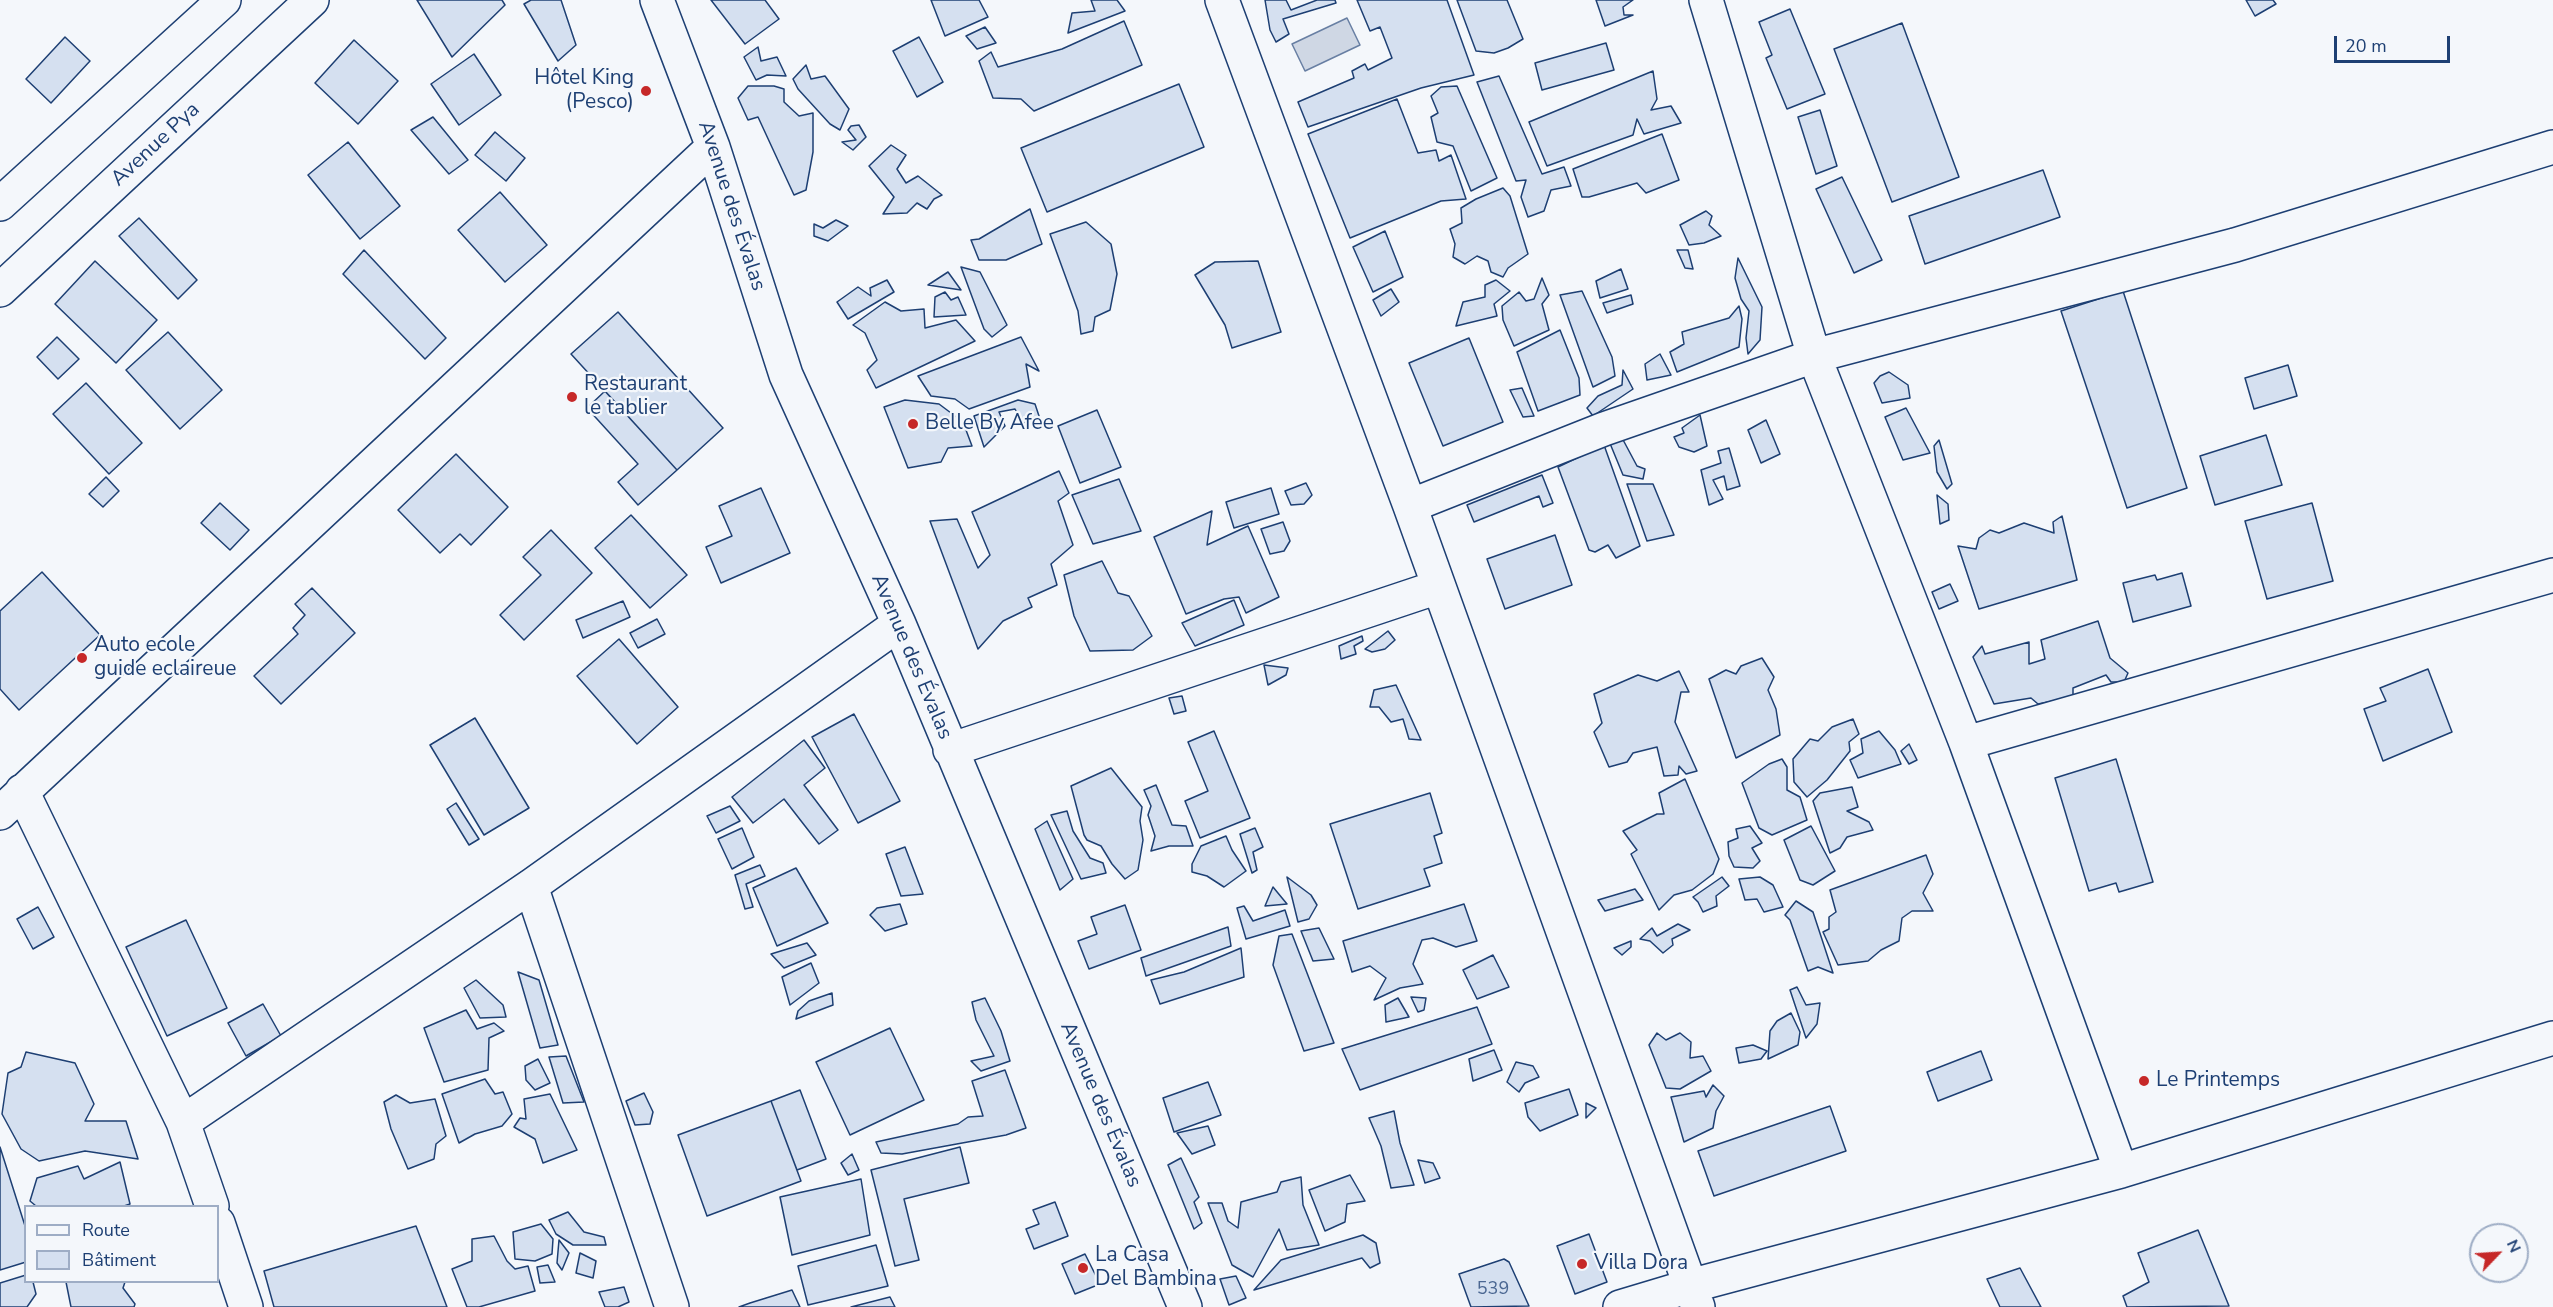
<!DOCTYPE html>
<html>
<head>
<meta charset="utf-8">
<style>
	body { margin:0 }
	#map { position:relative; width:2553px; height:1307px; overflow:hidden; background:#f4f7fb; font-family:"Nunito Sans",sans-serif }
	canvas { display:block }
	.legend { position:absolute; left:24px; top:1205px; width:195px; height:78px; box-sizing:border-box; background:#f4f7fb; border:2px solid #9eadc5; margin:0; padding:8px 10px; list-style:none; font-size:18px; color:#1d3f73 }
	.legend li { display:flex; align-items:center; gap:12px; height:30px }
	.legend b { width:30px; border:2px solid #9eadc5 }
	.north { position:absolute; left:2469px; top:1223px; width:60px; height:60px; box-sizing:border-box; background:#f4f7fb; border:2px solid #9eadc5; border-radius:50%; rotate:65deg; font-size:16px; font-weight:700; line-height:24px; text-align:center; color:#1d3f73 }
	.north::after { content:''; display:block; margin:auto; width:21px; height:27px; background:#c62828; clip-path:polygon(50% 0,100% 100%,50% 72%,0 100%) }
	.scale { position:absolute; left:2334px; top:36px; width:116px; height:27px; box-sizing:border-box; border:3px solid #1d3f73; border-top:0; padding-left:8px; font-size:18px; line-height:21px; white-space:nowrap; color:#1d3f73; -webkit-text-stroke:4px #f4f7fb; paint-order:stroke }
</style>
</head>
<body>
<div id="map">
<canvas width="2553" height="1307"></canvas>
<ul class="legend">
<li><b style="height:8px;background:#f4f7fb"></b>Route</li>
<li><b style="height:16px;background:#d5e0f0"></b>Bâtiment</li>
</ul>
<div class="north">N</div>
<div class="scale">20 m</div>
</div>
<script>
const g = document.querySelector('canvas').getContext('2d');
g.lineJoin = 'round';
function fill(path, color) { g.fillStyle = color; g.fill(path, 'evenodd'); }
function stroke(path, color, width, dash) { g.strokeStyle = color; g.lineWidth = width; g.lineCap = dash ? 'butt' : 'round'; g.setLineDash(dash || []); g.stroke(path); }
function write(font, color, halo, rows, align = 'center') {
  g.font = font + ' "Nunito Sans",sans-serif'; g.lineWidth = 4.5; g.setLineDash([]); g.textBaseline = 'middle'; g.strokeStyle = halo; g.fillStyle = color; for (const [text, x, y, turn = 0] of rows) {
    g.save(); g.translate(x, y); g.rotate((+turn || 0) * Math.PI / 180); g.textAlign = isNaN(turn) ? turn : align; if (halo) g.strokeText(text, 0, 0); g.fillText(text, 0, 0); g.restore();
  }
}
const water = new Path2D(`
	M1347,18L1360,45L1305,71L1292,44Z`);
fill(water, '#cfd7e4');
stroke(water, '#687fa3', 1.5);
const building = new Path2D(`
	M417,0H502L505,5L452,57Z
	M531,0H561L576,45L558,61L524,4Z
	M711,0H765L779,19L745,44Z
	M931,0H979L988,17L945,36Z
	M1091,0H1117L1125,11L1068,33L1072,13L1095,11Z
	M1265,0H1286L1291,10L1317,0H1335L1336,3L1283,19L1289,34L1276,42L1270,30Z
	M1357,0H1447L1474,75L1421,88L1308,127L1298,102L1354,78L1352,71L1365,64L1368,70L1392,58L1380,27L1370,31Z
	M1457,0H1507L1523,39L1508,48L1494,53L1476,51Z
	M1596,0H1633L1623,7L1624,15H1633L1605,26Z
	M2246,0H2273L2276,4L2255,16Z
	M1790,9L1825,94L1787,109L1766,58L1772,55L1759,22Z
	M1124,21L1142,65L1034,111L1021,99L993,98L979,61L991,52L998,67L1062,49Z
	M1902,23L1959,177L1892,202L1834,49Z
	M985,27L996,43L977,49L966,36Z
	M65,37L90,61L51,103L26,79Z
	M919,37L943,82L917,97L893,51Z
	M354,40L398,81L358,124L315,83Z
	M1606,43L1614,70L1542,90L1535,63Z
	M758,47L761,61L777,57L786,76L767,75L756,80L744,57Z
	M474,54L501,95L459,125L431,84Z
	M806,65L811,79L825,76L849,109L840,130L830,124L798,89L793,79Z
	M1653,71L1657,99L1651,110L1671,106L1681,123L1644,134L1637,119L1633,135L1547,166L1529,122Z
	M1499,76L1542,174L1564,167L1571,186L1551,190L1544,211L1528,217L1521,197L1526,180L1516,181L1477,82Z
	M1179,84L1204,147L1047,212L1021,148Z
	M748,86H774L784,89V102L799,116L813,113V152L806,190L794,195L758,117L748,120L738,98Z
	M1457,86L1497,178L1471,191L1453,146L1437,142L1431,117L1438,113L1431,96L1441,87Z
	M1397,99L1418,153L1436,150L1439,161L1451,155L1466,199L1441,201L1350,238L1308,134Z
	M1820,110L1837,166L1816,174L1798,117Z
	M433,117L468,160L449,174L411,130Z
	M859,125L866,137L853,150L842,142L856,140L848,130L851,126Z
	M495,132L525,158L506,181L475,155Z
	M1662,134L1679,180L1646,193L1637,183L1589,197H1582L1573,169Z
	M348,142L400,206L360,239L308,175Z
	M891,145L906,155L897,169L906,183L918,176L942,195L934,199L927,209L917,203L907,213L883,214L894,197L869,166Z
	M2043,170L2060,217L1925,264L1909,216Z
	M1842,177L1882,260L1854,273L1816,189Z
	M1503,188L1510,196L1528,254L1508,268L1503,277L1491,272L1488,261L1477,256L1465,264L1453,257L1455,244L1450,229L1462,223L1461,208L1476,199Z
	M500,192L547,245L505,282L458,230Z
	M1030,209L1042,244L1006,260H979L971,240L979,239Z
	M1706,211L1712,216L1709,225L1721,236L1704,243L1689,245L1680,225Z
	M139,218L197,280L178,299L119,236Z
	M836,220L848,226L828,241L814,236V224L823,228Z
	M1086,222L1111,244L1117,274L1110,310L1095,317L1093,331L1081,334L1078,311L1050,234Z
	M1385,231L1403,277L1373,292L1353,247Z
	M364,250L446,338L425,359L343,274Z
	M1677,250H1688L1693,269L1685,268Z
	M1738,258L1762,307L1760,340L1748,354L1746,338L1749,311L1741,299L1735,278Z
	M95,261L157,320L116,363L55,304Z
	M1258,261L1281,332L1232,348L1225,325L1195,275L1215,262Z
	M961,267L980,272L1007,325L992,337L984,329Z
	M1621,269L1628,289L1600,298L1596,281Z
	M948,272L961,290L928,285Z
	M1542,278L1549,295L1542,304L1549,330L1514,346L1503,320L1502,306L1519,292L1526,301L1534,299Z
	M887,280L894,292L848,319L837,302L858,287L871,296L870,288Z
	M1496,280L1510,291L1494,304L1497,316L1456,326L1463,302L1485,297V285Z
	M1391,289L1399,302L1381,316L1373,300Z
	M1582,291L1612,357L1615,376L1593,387L1560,295Z
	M2123,291L2187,488L2127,508L2061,311Z
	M945,292L951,300L958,297L966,315L934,317L935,297Z
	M1631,295L1633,304L1607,313L1603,303Z
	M885,302L901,311L924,309L925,328L956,320L975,341L876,388L867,370L877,360L865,333L853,325Z
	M1739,306L1742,319L1739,347L1677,372L1670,352L1684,344L1682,332L1729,318Z
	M618,312L723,428L677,470L571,354Z
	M1560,330L1579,378L1580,395L1538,411L1517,352Z
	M168,332L222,390L180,429L126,370Z
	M57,337L79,359L58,379L37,357Z
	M1021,337L1039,371L1026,364L1030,387L969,409L955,399L931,396L918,376Z
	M1469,338L1503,422L1443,446L1409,363Z
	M1660,354L1671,375L1647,380L1645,364Z
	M2288,365L2297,396L2254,409L2245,378Z
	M1623,370L1633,389L1593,416L1587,408L1598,396L1622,385Z
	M1889,372L1908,385L1910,398L1882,403L1874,383L1880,376Z
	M86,383L142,443L109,474L53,414Z
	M1522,388L1534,416L1523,417L1510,390Z
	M605,391L677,470L638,505L618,482L638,464L587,408Z
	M905,400L939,404L963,422L972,446L948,448L941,462L908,468L884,407Z
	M1018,400L1035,404L1040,419L1023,423L1015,409L999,412L1005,426L984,447L974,416Z
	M1906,408L1930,453L1903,460L1885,417Z
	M1097,410L1121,467L1080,483L1058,426Z
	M1700,415L1707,446L1694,452L1679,447L1674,437L1684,433L1682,428Z
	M1766,420L1780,454L1761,463L1748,430Z
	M2266,435L2282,485L2215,505L2200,456Z
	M1621,436L1637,466L1645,469L1643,479L1623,475L1609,441Z
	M1939,440L1952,484L1947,489L1937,472L1934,446Z
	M1604,445L1640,546L1616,558L1608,545L1595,552L1589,550L1558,467Z
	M1729,448L1740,486L1727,490L1724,476L1713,480L1723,499L1709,505L1701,470L1721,463L1718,451Z
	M456,454L508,507L471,545L460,534L440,553L398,510Z
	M1059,471L1069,493L1058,501L1073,545L1051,564L1057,585L1028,598L1032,607L1003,621L978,649L930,521L957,519L978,568L990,555L972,512Z
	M1542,475L1553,503L1543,507L1539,496L1474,522L1467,505Z
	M106,477L119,491L103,507L89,494Z
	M1119,479L1141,531L1093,544L1072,495Z
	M1306,483L1312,495L1304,504L1291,505L1285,491Z
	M1627,484H1653L1674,535L1647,541Z
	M761,488L790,553L721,583L706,547L732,536L719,506Z
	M1271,488L1279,514L1234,528L1226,502Z
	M1937,495L1948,504L1949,520L1940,524Z
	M220,503L249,530L230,550L201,523Z
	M2312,503L2333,581L2267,599L2245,521Z
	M1212,511L1207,545L1248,526L1279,597L1246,613L1239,597L1224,599L1186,614L1154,537Z
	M631,515L687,575L650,608L595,548Z
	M2062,516L2077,580L1979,609L1958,546L1976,549L1979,538L1990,530L1999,533L2024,523L2054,533L2053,522Z
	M1283,522L1290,541L1284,551L1270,554L1261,529Z
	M551,530L592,573L524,640L500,615L541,575L523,557Z
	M1555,535L1572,585L1505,609L1487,559Z
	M1102,561L1118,593L1129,596L1152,636L1133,650L1090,651L1074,616L1064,575Z
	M42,572L100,635L19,710L0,689V611Z
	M2182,573L2191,606L2133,622L2123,583L2155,575L2157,580Z
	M1950,584L1958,601L1939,609L1932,592Z
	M312,588L355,633L281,704L254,676L298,634L293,628L305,615L295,604Z
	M1234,600L1244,625L1195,646L1182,623Z
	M623,601L630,617L583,638L576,620Z
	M657,619L665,634L638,648L630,633Z
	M2098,621L2110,658L2128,673L2124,682H2111L2106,675L2073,688V697L2038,704L2031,698L1994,704L1973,657L1982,646L1985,654L2029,642V664L2045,659L2041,640Z
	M1388,631L1395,640L1385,649L1372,652L1365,649Z
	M1362,636L1363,641L1354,646L1356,654L1341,659L1339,646Z
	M619,639L678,707L637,744L577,676Z
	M1762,658L1774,677L1768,690L1776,709L1780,735L1736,758L1709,679L1726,670L1736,674L1741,666Z
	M1264,665L1288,668L1286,675L1268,685Z
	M2428,669L2452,732L2383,761L2364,709L2386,701L2380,688Z
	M1679,671L1689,692H1681L1675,722L1697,771L1686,774L1679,766L1678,775L1664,776L1657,747L1633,753L1627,762L1609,767L1594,732L1602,723L1594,694L1638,675L1657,681Z
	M1396,685L1421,740L1409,739L1403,719L1391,722L1379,707H1370L1374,690Z
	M1182,696L1186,711L1174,714L1169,698Z
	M854,714L900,801L858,823L812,737Z
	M475,718L529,808L484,835L430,745Z
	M1853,719L1859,734L1849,742L1850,751L1827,780L1807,797L1794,782L1793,759L1810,739L1818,741L1832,727Z
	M1214,731L1250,818L1200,838L1185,801L1208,791L1188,742Z
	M1879,731L1895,750L1901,764L1858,778L1850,760L1863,753L1861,739Z
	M804,740L825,768L804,785L838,830L819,844L784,799L753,823L732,797Z
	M1909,744L1917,760L1909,764L1901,751Z
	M1782,759L1787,767V790L1800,797L1807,820L1772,835L1759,828L1742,783L1769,764Z
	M2116,759L2153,882L2119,892L2116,883L2089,891L2055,778Z
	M1111,768L1142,807L1140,821L1143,840L1138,870L1125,879L1112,864L1101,846L1087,840L1084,835L1071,786Z
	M1685,779L1719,859L1713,874L1692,890L1674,895L1659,910L1631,854L1637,850L1623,831L1657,814H1664L1659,793Z
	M1156,785L1172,825L1186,826L1193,846H1169L1151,851L1155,836L1148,815L1151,806L1144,790Z
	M1852,787L1858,807L1847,811L1869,822L1873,830L1847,837L1840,848L1830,853L1813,801L1820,793Z
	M1430,793L1442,833L1434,836L1442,863L1424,869L1430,886L1358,909L1330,824Z
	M456,803L479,839L469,845L447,809Z
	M730,806L740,821L716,833L707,816Z
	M1067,811L1073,831L1090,858L1103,863L1106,873L1081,879L1051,815Z
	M1047,821L1073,879L1060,890L1035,829Z
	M1750,826L1762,843L1752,848L1760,861L1753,868L1734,867L1729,856L1728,842L1738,838L1736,829Z
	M1811,826L1835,871L1813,885L1800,880L1784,840Z
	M742,828L754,857L732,869L718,839Z
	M1255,828L1263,847L1253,852L1257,870L1252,873L1240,834Z
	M1226,836L1232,850L1246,871L1224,887L1207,876L1192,872V864L1201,846Z
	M905,847L923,894L901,896L886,854Z
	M1926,855L1933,874L1923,893L1933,911H1912L1902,918L1899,941L1881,950L1868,961L1838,965L1823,932L1829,929V917L1836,912L1830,890Z
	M760,865L765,876L746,884L753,907L745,909L735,875Z
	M796,868L828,923L777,946L753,888Z
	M1287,877L1311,895L1317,905L1309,919L1298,922Z
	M1722,877L1729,886L1716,896L1717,906L1703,912L1698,902L1693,897Z
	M1760,877L1773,885L1783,907L1764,912L1757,899L1745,900L1739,879Z
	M1273,887L1287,904L1265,906Z
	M1635,889L1643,900L1605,911L1598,900Z
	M1796,901L1813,912L1833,973L1818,967L1808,971L1790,920L1785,915Z
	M900,904L907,924L885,931L870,915L877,908Z
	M1464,904L1477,941L1456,947L1433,938L1422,940L1413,964L1423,984L1400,988L1374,1000L1386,978L1370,966L1352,972L1343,941Z
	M1125,905L1141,950L1089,969L1078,941L1097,934L1091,917Z
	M1244,906L1253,921L1285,910L1290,926L1246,939L1237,908Z
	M38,907L54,937L33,949L17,919Z
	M186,920L227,1008L167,1036L126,947Z
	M1678,924L1690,930L1672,939L1673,945L1663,953L1650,941L1640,939L1652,928L1657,936Z
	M1228,927L1231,946L1146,976L1141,958Z
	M1319,928L1334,959L1313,961L1301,931Z
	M1292,934L1334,1043L1304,1051L1273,965L1279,936Z
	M1631,941V947L1622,955L1614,948Z
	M807,943L816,955L784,968L771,954Z
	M1241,948L1244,977L1160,1004L1151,980L1184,972Z
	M1493,955L1509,987L1477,999L1463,970Z
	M811,963L819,983L790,1005L782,977Z
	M518,972L539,980L558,1045L540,1048Z
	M476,980L503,1005L506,1017L480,1018L464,988Z
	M1797,987L1806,1005L1820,1003L1817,1024L1806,1038L1790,990Z
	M832,993L833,1005L796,1019L798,1011L809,1001Z
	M1411,997L1426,998L1424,1010L1418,1012Z
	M985,998L1001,1031L1010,1061L981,1071L971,1061L994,1056L976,1020L972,1002Z
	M1398,998L1409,1017L1386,1022L1385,1005Z
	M263,1004L281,1036L246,1056L228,1023Z
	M1477,1007L1492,1044L1360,1090L1342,1049Z
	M466,1010L477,1029L494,1023L504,1031L489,1038L488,1070L444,1082L424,1028Z
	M1791,1013L1800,1032L1798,1045L1768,1059L1770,1031L1777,1021Z
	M890,1028L924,1100L850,1135L816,1062Z
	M1657,1033L1666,1040L1680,1033L1691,1042L1690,1058L1703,1056L1711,1071L1680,1089L1666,1088L1649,1045Z
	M1753,1045L1767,1051L1761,1059L1739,1063L1736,1048Z
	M1494,1050L1502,1070L1473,1081L1469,1059Z
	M1981,1051L1992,1080L1938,1101L1927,1072Z
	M26,1052L75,1063L94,1104L85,1121H126L138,1159L85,1151L39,1161L21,1149L2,1114L8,1073L21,1067Z
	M566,1056L584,1102L563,1103L549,1057Z
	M538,1059L550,1083L535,1090L526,1080L525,1066Z
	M1516,1062L1533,1066L1539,1077L1525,1083L1519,1092L1507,1082Z
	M1005,1070L1026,1128L1006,1135L902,1154L881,1153L876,1142L958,1124L968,1117L983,1116L972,1081Z
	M485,1079L495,1094L503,1092L512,1114L502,1126L475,1134L459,1143L442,1094Z
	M1208,1082L1221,1115L1174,1132L1163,1098Z
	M1713,1085L1724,1096L1716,1111L1713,1128L1684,1142L1671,1097L1704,1091L1706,1097Z
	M1569,1089L1578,1115L1540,1131L1528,1117L1525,1103Z
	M800,1090L826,1159L797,1170L771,1101Z
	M644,1093L653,1112L650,1124L635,1125L626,1101Z
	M550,1094L577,1150L543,1163L535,1139L514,1127L520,1118L526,1119L524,1099Z
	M396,1095L410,1103L435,1099L446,1136L436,1144L434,1159L408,1169L391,1129L384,1102Z
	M771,1101L801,1181L707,1216L678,1135Z
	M1586,1103L1596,1108L1586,1118Z
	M1830,1106L1846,1151L1714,1196L1698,1151Z
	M1394,1111L1400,1143L1414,1185L1391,1188L1381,1146L1369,1118Z
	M1208,1126L1215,1145L1192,1154L1177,1133Z
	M0,1147L26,1229V1262L0,1270Z
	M960,1147L969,1183L904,1199L919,1260L895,1266L871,1170Z
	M852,1154L859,1170L848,1175L841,1163Z
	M1181,1158L1199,1197L1194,1202L1202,1223L1194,1229L1168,1165Z
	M1418,1160L1433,1163L1440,1178L1425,1183Z
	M120,1162L130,1204L124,1206H36L30,1201L37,1178L78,1166L84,1179Z
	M1350,1175L1365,1201L1347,1204L1345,1222L1325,1231L1309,1190Z
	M1301,1177L1303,1205L1319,1245L1287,1250L1279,1229L1253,1277L1232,1265L1208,1203H1222L1228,1221L1238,1228L1241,1202L1277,1192L1281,1182Z
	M861,1179L870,1235L792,1255L780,1197Z
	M1055,1202L1068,1236L1034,1249L1026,1229L1039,1224L1033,1210Z
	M568,1212L584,1232L604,1237L606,1245H573L556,1234L549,1220Z
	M541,1224L553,1239L552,1254L535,1261L515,1259L513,1232Z
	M416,1226L447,1307H274L264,1271Z
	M2198,1230L2229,1306L2127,1307L2123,1296L2149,1282L2138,1253Z
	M1589,1234L1607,1282L1575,1294L1557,1246Z
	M1363,1235L1376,1243L1380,1263L1370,1268L1362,1258L1254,1290L1281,1260Z
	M494,1236L507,1261L515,1269L528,1266L535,1291L479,1307H467L452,1269L472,1261V1239Z
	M559,1240L569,1253L562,1270L557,1263Z
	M876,1245L888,1286L808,1305L798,1266Z
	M580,1253L596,1261L593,1278L576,1273Z
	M1085,1254L1100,1284L1075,1294L1062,1264Z
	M1504,1259L1509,1262L1529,1306L1471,1307L1459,1274Z
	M548,1265L555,1282L540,1283L537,1267Z
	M2020,1268L2041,1307H2000L1987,1279Z
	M26,1275V1282H33L36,1294L27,1307H0V1283Z
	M1236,1276L1246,1298L1229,1305L1220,1279Z
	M66,1282H125L123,1288L135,1304L134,1307H71Z
	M624,1287L629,1302L618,1307H605L599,1292Z
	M792,1290L800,1307H739L750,1303Z
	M890,1297L895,1307H851Z`);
fill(building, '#d5e0f0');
stroke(building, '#1d3f73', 1.5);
const minor = new Path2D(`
	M657,0L713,147L786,375L899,624L1185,1307
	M1222,0L1410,506L1698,1307
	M1706,0L1814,356L1966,743L2121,1171
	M1410,506L1604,429L1814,356L2235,245L2553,147
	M1966,743L2553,575
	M950,750L1438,587
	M22,791L183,1122L212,1206
	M0,813L713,147
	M531,886L672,1307
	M183,1122L531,886L899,624
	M218,1223L246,1307
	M1620,1307L1690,1286L2121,1171L2553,1038`);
const major = new Path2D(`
	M0,204L224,0
	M0,290L312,0`);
stroke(minor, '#1d3f73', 36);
stroke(major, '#1d3f73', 36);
stroke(minor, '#f4f7fb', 33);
stroke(major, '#f4f7fb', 33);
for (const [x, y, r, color] of [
	[646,91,6,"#c62828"],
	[572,397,6,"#c62828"],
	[913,424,6,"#c62828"],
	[82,658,6,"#c62828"],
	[2144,1081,6,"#c62828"],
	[1582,1264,6,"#c62828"],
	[1083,1268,6,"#c62828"]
]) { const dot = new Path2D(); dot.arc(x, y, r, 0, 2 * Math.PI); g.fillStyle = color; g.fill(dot); stroke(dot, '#f4f7fb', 2); }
write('18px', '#4b6792', null, [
	["539",1493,1290]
]);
write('21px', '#1d3f73', '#f4f7fb', [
	["Hôtel King",634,79,"right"],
	["(Pesco)",634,103,"right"],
	["Restaurant",584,385],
	["le tablier",584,409],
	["Belle By Afee",925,424],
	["Auto ecole",94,646],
	["guide eclaireue",94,670],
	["Le Printemps",2156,1081],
	["La Casa",1095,1256],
	["Del Bambina",1095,1280],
	["Villa Dora",1594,1264]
], 'left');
write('21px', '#1d3f73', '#f4f7fb', [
	["Avenue Pya",156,145,-43],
	["Avenue des Évalas",731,206,72],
	["Avenue des Évalas",911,657,67],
	["Avenue des Évalas",1100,1105,67]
]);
</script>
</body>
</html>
